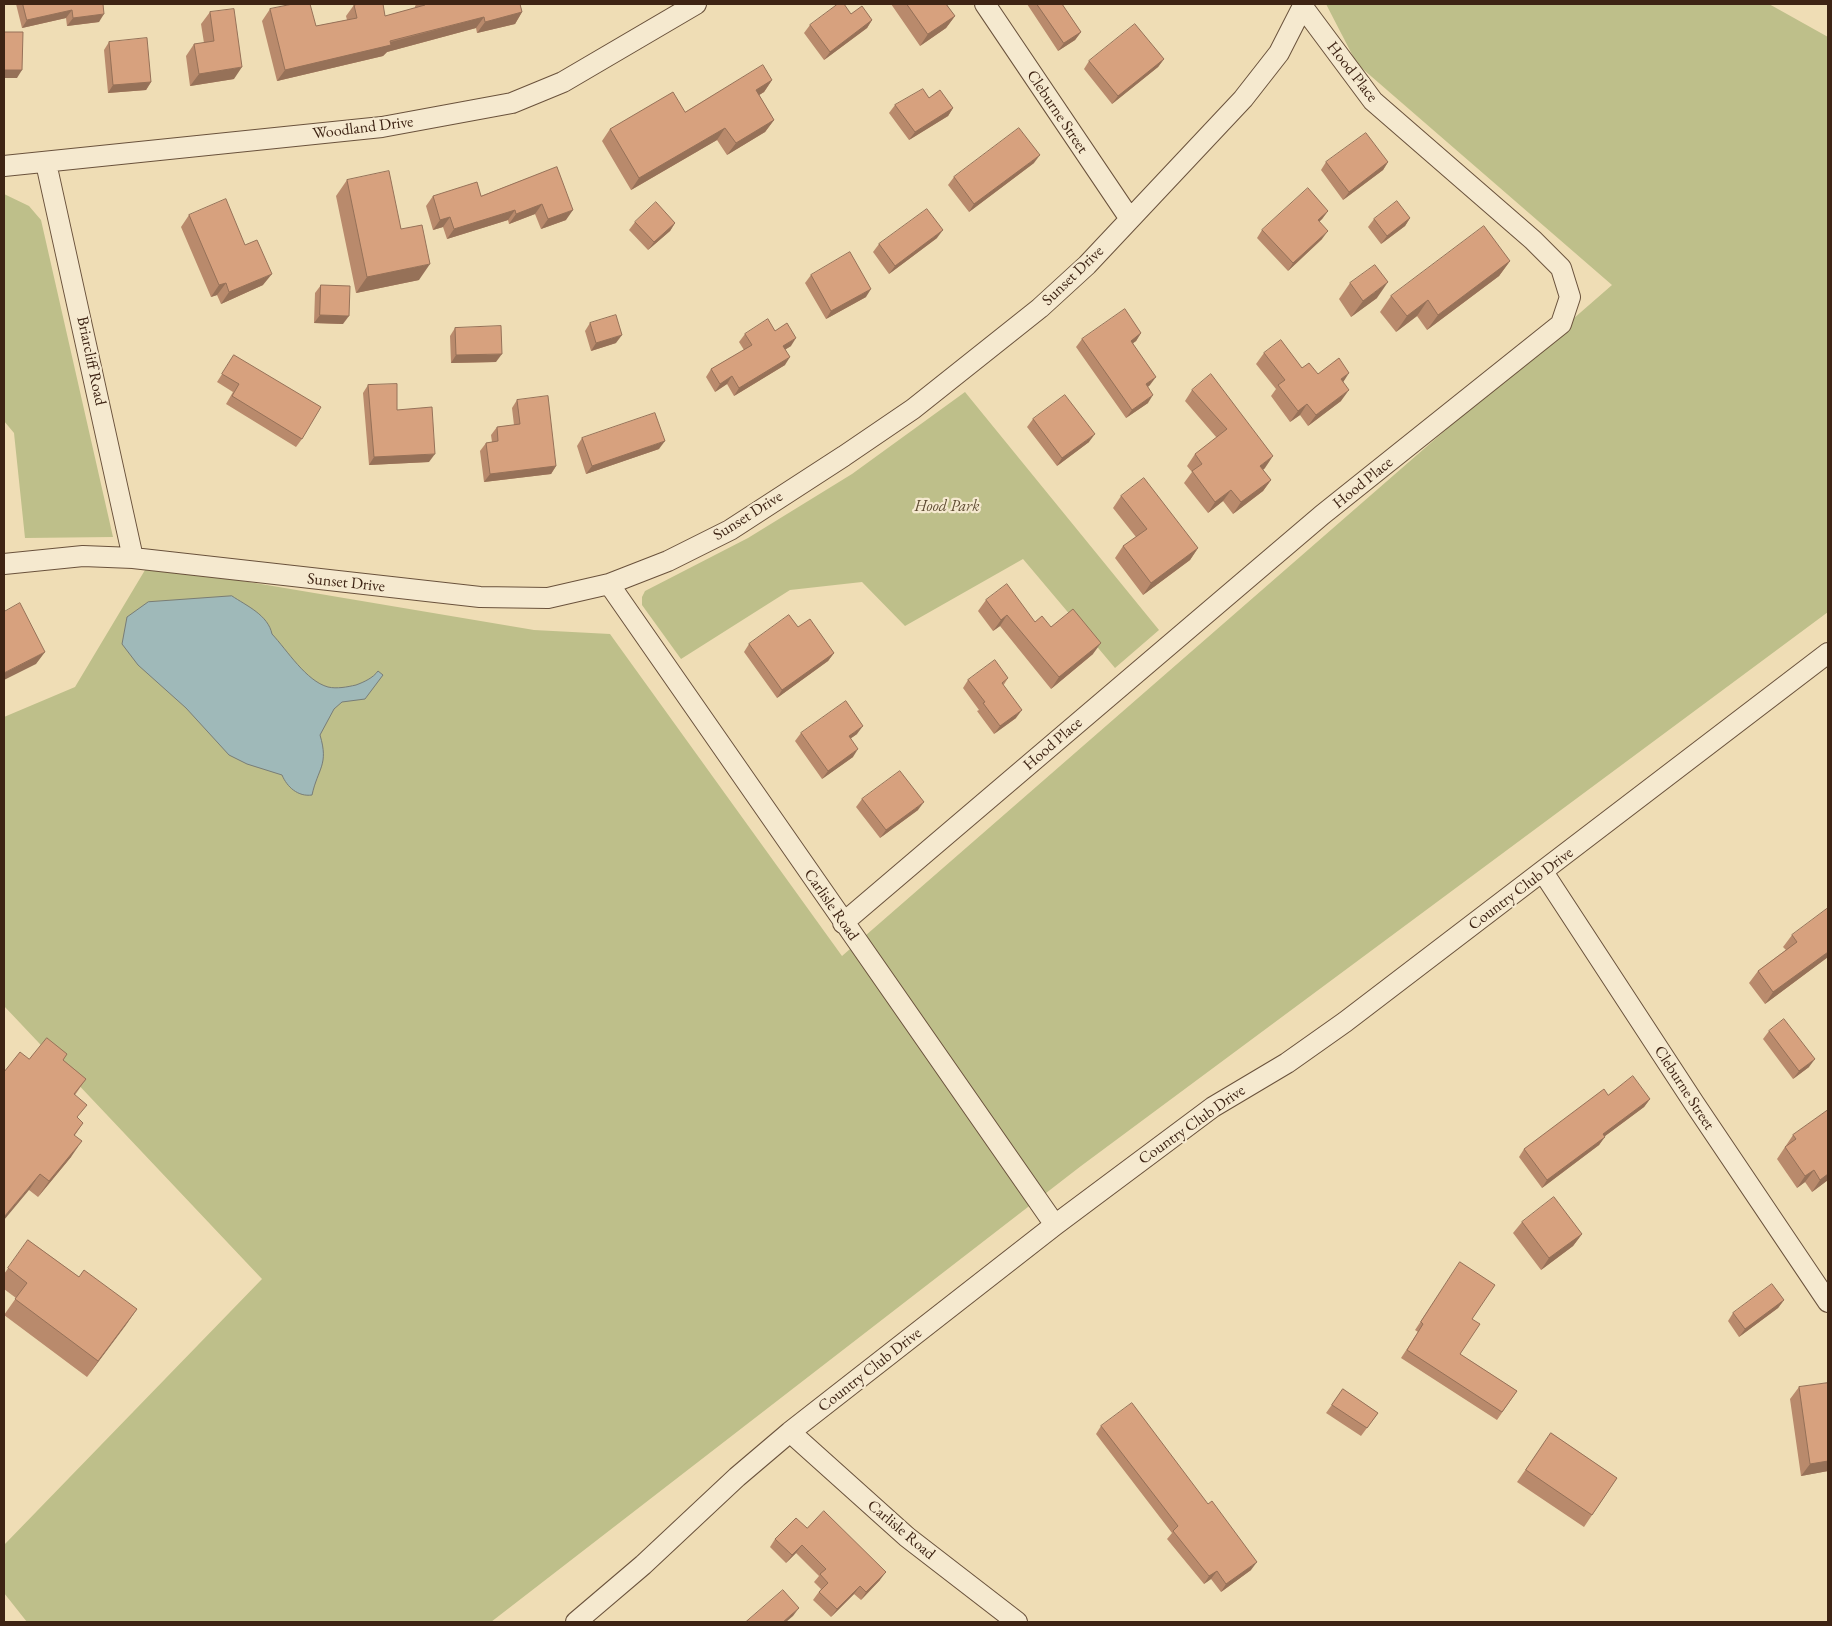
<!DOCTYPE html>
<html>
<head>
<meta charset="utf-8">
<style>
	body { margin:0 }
	#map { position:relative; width:1832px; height:1626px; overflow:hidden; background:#efddb5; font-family:"EB Garamond",serif }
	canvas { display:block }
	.frame { position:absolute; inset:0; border:5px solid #3e2414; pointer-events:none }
</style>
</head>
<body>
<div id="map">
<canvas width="1832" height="1626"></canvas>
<div class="frame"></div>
</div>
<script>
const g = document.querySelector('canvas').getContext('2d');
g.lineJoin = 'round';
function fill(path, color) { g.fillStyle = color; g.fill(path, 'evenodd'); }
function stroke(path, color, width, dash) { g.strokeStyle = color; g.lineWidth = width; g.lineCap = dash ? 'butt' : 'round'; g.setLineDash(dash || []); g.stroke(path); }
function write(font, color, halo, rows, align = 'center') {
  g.font = font + ' "EB Garamond",serif'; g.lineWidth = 4.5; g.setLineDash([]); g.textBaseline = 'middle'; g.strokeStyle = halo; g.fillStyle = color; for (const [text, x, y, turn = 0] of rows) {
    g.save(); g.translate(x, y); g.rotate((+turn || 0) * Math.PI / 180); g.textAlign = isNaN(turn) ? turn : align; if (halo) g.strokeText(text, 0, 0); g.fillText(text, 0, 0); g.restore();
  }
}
fill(new Path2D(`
	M1326,4H1769L1828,37V612L1081,1166L491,1622H27L4,1593V1545L262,1279L4,1006V717L75,687L148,565L534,630L610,634L842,956L1612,285L1357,64Z
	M4,194L29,206L41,220L113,537L25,538L14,433L4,421Z
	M965,392L1159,630L1115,668L1023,559L905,626L862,582L790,590L681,659L642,605V597L645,591L748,538L852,474Z`), '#bebf8a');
const water = new Path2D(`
	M232,596C247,606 268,615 272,634C287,650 306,681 328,687C337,689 347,687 356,685C364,682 373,678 378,671L383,675L365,699L342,702L334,709L320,735C329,765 318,768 312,795C298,797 287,787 282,775L247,764L229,755L186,708L138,665L122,644L127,617L148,602Z`);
fill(water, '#9fb9b9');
stroke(water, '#787d77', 1);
const minor = new Path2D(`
	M985,4L1130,219
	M46,163L133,558
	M4,166L382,127L512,103L563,82L696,4
	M4,564L83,556L133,558L480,597L548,598L609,584L668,561L730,530L844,456L913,409L1040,308L1087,265L1243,99L1279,53L1304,4
	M609,584L1055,1225
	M1543,872L1694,1103L1828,1302
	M843,923L1322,515L1561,324L1570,297L1561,268L1533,240L1373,101L1303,7
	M790,1432L907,1537L1017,1622
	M576,1622L643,1565L737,1477L790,1432L1055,1225L1213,1107L1287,1063L1345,1022L1828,653`);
stroke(minor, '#6a523c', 22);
stroke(minor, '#f5e9cf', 20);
fill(new Path2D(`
	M16,4H103L99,22L67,26L66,18L22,28Z
	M417,4H520L522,12L515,24L477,33L476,28L387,52L383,56L277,81L262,21L270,9L316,26L347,20L346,16L354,5L385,16L415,8V6Z
	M891,4H946L955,16L946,28L920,46Z
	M1027,4H1062L1081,32L1075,40L1058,51Z
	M210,12L234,79L190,86L186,56L194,44L204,43L201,24Z
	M851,14L872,20L867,28L824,60L804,33L810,25Z
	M109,42L151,82L146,90L108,93L104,50Z
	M1164,59L1158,67L1112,104L1084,69L1089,61Z
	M772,80L764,92L759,95L774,120L765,132L727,155L717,140L631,190L602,141L610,129L685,112Z
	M929,98L953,108L948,116L909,140L889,113L895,105Z
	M1326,162H1388L1383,170L1343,200L1321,170Z
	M1034,163L969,212L948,185L954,177Z
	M557,167L566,220L541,229L535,214L509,224L508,220L447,239L443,227L433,230L426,206L433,196H481Z
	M347,180L419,280L356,293L336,196Z
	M1328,211L1322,219L1319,222L1322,239L1288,271L1257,238L1262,230Z
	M189,215L263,285L221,304L217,295L211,297L181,227Z
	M1410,218L1405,226L1381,244L1368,227L1374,219Z
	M635,222L675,223L670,231L648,250L629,230Z
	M937,238L889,274L873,252L879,244Z
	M1510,261L1499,276L1427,330L1417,316L1396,332L1380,312L1391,296Z
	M811,275L866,297L826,319L805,283Z
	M1350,283L1377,298L1351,317L1339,299Z
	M321,285L343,324L314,323L315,293Z
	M590,323L616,343L591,351L585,331Z
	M455,328L496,362L451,363L450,336Z
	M775,331L791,346L786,349L785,365L734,396L727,384L715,392L706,377L711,369L744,350L739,342L745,334Z
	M1141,333L1136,341L1133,343L1150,385L1148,387V403L1126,418L1076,347L1082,339Z
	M1264,353L1302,368L1318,374L1343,382L1341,401L1308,426L1300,415L1290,422L1271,396L1276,389L1256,364Z
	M234,355L302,439L296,447L226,404L233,392L217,382Z
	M368,385L429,462L369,465L363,393Z
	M1192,390L1265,468L1263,470L1271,480L1263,491L1233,514L1223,501L1208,513L1184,483L1192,472L1187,466L1195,454L1217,438L1185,401Z
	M517,400L556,466L551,474L484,482L480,451L486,443L492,442L491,435L497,427L514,425L512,408Z
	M1033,419L1089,442L1057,466L1027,427Z
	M582,438L659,449L586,474L577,446Z
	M1121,496L1198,548L1190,560L1143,595L1115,558L1123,546L1136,537L1113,508Z
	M986,600L1035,622L1093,654L1051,689L1000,626L993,631L978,611Z
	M798,627L834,653L828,661L777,698L744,652L749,644Z
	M1008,678L1003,686L1016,718L994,734L977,711L979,710L963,688L968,680Z
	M801,733L857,734L851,738L853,757L822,779L795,741Z
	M862,799L918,810L880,838L856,807Z
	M1792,935L1828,957L1765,1004L1749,983L1758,971L1786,950L1783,947Z
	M1769,1031L1809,1067L1793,1079L1763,1039Z
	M67,1054L63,1060L86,1079L75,1095L78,1118L83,1123L75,1135L71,1157L38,1197L29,1190V1059Z
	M1608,1095L1650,1099L1644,1107L1605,1136L1599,1145L1542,1188L1519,1157L1524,1149Z
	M1828,1110V1180L1812,1192L1805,1182L1797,1188L1777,1159L1793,1135Z
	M1522,1222L1582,1234L1573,1246L1541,1270L1513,1233Z
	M28,1240L79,1277L137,1309L87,1377L4,1315L16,1298L4,1289V1274Z
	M1455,1270L1472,1319L1460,1354L1517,1391L1497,1420L1401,1358L1418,1332L1415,1330Z
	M1784,1300L1778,1308L1739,1337L1728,1321L1733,1313Z
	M1828,1383V1471L1801,1476L1790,1399L1799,1387Z
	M1343,1389L1378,1413L1361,1436L1326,1413Z
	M1101,1426L1208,1504L1251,1570L1221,1592L1211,1579L1204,1584L1167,1539L1172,1533L1096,1434Z
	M1551,1433L1617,1478L1584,1527L1517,1482Z
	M807,1528L880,1580L861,1600L854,1594L831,1617L813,1600L821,1589L814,1582L819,1576L796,1553L786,1563L770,1547L775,1539Z`), '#b98a6c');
fill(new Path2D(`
	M72,10L66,18L22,28L27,20Z
	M522,12L515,24L477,33L485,22Z
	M104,14L99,22L67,26L73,18Z
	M955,16L946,28L920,46L928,34Z
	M484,17L476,28L387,52L383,56L277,81L285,70Z
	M872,20L867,28L824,60L830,52Z
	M1081,32L1075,40L1058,51L1064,43Z
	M1164,59L1158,67L1112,104L1118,96Z
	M242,67L234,79L190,86L199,74Z
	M4,70H22L17,78H4Z
	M772,80L764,92L748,102L756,90Z
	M151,82L146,90L108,93L113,85Z
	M953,108L948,116L909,140L915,132Z
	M774,120L765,132L727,155L736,143Z
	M725,128L717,140L631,190L639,178Z
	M1040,155L1034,163L969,212L974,204Z
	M1388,162L1383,170L1343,200L1349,192Z
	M542,204L535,214L509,224L516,214Z
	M515,210L508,220L447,239L454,229Z
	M573,210L566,220L541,229L548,219Z
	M1328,211L1322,219L1312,228L1318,220Z
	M450,217L443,227L433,230L440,220Z
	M1410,218L1405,226L1381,244L1387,236Z
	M675,223L670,231L648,250L654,242Z
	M943,230L937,238L889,274L895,266Z
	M1328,231L1322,239L1288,271L1293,263Z
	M1510,261L1499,276L1427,330L1438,315Z
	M430,264L419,280L356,293L367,277Z
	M272,274L263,285L221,304L229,292Z
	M1388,282L1377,298L1351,317L1363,301Z
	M226,283L217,295L211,297L219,285Z
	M871,289L866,297L826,319L831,311Z
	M1428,300L1417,316L1396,332L1407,316Z
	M320,315L349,316L343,324L314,323Z
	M1141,333L1136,341L1125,349L1131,341Z
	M622,335L616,343L591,351L596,343Z
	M796,338L791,346L778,354L783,346Z
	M502,354L496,362L451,363L456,355Z
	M790,357L785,365L734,396L739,388Z
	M1349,373L1342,384L1341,379Z
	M732,376L727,384L715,392L720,384Z
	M1156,377L1150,385L1140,392L1146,384Z
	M1349,390L1341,401L1308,426L1316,415Z
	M1153,395L1148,403L1126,418L1132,410Z
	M1307,404L1300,415L1290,422L1298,411Z
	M1095,434L1089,442L1057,466L1062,458Z
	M665,441L659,449L586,474L592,466Z
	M435,454L429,462L369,465L374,457Z
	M1273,456L1265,468L1252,478L1260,466Z
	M556,466L551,474L484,482L490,474Z
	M1271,480L1263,491L1233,514L1241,502Z
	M1231,490L1223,501L1208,513L1215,502Z
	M1198,548L1190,560L1143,595L1151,583Z
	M1007,615L1000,626L993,631L1001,620Z
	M1101,643L1093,654L1051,689L1059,677Z
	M45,652L36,664L4,680V673Z
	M834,653L828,661L777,698L782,690Z
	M1022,710L1016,718L994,734L1000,726Z
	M863,726L857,734L843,744L849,736Z
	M858,749L853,757L822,779L828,771Z
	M924,802L918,810L880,838L886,830Z
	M1828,952V957L1765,1004L1773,992Z
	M1815,1059L1809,1067L1793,1079L1799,1071Z
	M1650,1099L1644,1107L1597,1142L1603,1134Z
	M1605,1137L1599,1145L1542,1188L1547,1180Z
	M82,1141L71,1157L38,1197L49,1181Z
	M1814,1170L1805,1182L1797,1188L1805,1176Z
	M40,1174L29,1190L4,1220V1217Z
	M1828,1174V1180L1812,1192L1820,1180Z
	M1582,1234L1573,1246L1541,1270L1549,1258Z
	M1784,1300L1778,1308L1739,1337L1745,1329Z
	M137,1309L126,1325L87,1377L98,1361Z
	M1828,1461V1471L1801,1476L1810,1464Z
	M802,1545L796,1553L786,1563L792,1555Z
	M1257,1562L1251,1570L1221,1592L1226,1584Z
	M1217,1571L1211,1579L1204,1584L1209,1576Z
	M886,1572L880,1580L861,1600L866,1592Z
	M860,1586L854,1594L831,1617L837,1609Z
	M799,1608L793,1616L786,1622H783Z`), '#967158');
const building = new Path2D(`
	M23,4H103L104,14L73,18L72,10L27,20Z
	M293,4H310L316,26L357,18L354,5L359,4H383L385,16L425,5V4H520L522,12L485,22L484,17L390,41L391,45L285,70L270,9Z
	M838,4H844L851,14L862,6L872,20L830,52L810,25Z
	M907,4H946L955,16L928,34Z
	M1037,4H1062L1081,32L1064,43Z
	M234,9L242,67L199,74L194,44L214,41L210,12Z
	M1135,24L1164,59L1118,96L1089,61Z
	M4,32H23L22,70H4Z
	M147,38L151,82L113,85L109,42Z
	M763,65L772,80L756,90L774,120L736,143L725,128L639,178L610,129L673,92L685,112Z
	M923,89L929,98L940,90L953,108L915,132L895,105Z
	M1019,128L1040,155L974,204L954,177Z
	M1366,133L1388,162L1349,192L1326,162Z
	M557,167L573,210L548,219L542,204L516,214L515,210L454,229L450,217L440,220L433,196L477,182L481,196Z
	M389,171L401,229L422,225L430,264L367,277L347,180Z
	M1308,188L1328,211L1318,220L1328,231L1293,263L1262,230Z
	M226,199L245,245L257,240L272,274L229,292L226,283L219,285L189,215Z
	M1397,201L1410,218L1387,236L1374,219Z
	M656,202L675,223L654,242L635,222Z
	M927,209L943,230L895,266L879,244Z
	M1484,226L1510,261L1438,315L1428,300L1407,316L1391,296Z
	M850,252L871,289L831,311L811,275Z
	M1375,265L1388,282L1363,301L1350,283Z
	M321,285L350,286L349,316L320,315Z
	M1125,309L1141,333L1131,341L1156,377L1146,384L1153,395L1132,410L1082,339Z
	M616,315L622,335L596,343L590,323Z
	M768,319L775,331L787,323L796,338L783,346L790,357L739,388L732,376L720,384L711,369L752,345L745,334Z
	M501,326L502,354L456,355L455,328Z
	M1281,340L1302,368L1309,363L1318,374L1339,358L1349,373L1341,379L1349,390L1316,415L1307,404L1298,411L1278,385L1285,380L1264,353Z
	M234,355L321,407L302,439L232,396L239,384L222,374Z
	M1211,374L1273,456L1260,466L1271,480L1241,502L1231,490L1215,502L1192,471L1202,464L1195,454L1227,429L1192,390Z
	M397,384V410L432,407L435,454L374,457L368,385Z
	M1065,395L1095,434L1062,458L1033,419Z
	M548,396L556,466L490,474L486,443L498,441L497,427L520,424L517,400Z
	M655,413L665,441L592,466L582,438Z
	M1144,478L1198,548L1151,583L1123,546L1147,529L1121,496Z
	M1007,584L1035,622L1042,616L1051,627L1073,609L1101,643L1059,677L1007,615L1001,620L986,600Z
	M20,603L45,652L4,673V612Z
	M789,615L798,627L810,619L834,653L782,690L749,644Z
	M995,660L1008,678L1002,683L1022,710L1000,726L983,703L985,702L968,680Z
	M846,701L863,726L849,736L858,749L828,771L801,733Z
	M900,771L924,802L886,830L862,799Z
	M1828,908V952L1773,992L1758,971L1797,942L1792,935Z
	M1784,1019L1815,1059L1799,1071L1769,1031Z
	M47,1038L67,1054L63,1060L86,1079L74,1094L87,1105L77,1117L83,1123L74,1135L82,1141L49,1181L40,1174L4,1217V1072L20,1052L29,1059Z
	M1633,1076L1650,1099L1603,1134L1605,1137L1547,1180L1524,1149L1604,1089L1608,1095Z
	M1828,1110V1174L1820,1180L1814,1170L1805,1176L1785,1147L1796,1139L1793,1135Z
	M1554,1197L1582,1234L1549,1258L1522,1222Z
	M28,1240L79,1277L84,1270L137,1309L98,1361L15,1299L27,1283L8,1268Z
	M1460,1262L1495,1285L1472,1319L1480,1324L1460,1354L1517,1391L1502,1412L1407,1350L1423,1324L1421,1322Z
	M1772,1284L1784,1300L1745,1329L1733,1313Z
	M1828,1383V1461L1810,1464L1799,1387Z
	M1343,1389L1378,1413L1367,1428L1332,1405Z
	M1132,1403L1208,1504L1212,1501L1257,1562L1226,1584L1217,1571L1209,1576L1173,1531L1178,1526L1101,1426Z
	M1551,1433L1617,1478L1592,1515L1526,1470Z
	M824,1511L886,1572L866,1592L860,1586L837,1609L819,1592L828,1583L820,1574L826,1569L802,1545L792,1555L775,1539L796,1518L807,1528Z
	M783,1590L799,1608L783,1622H746Z`);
fill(building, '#d7a17e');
stroke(building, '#967158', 1);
write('16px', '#3e2414', '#f5e9cf', [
	["Hood Place",1352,72,52],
	["Cleburne Street",1057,112,56],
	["Woodland Drive",363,128,-7],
	["Sunset Drive",1073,276,-44],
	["Briarcliff Road",91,361,78],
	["Hood Place",1363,483,-39],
	["Sunset Drive",748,516,-32],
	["Sunset Drive",346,583,6],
	["Hood Place",1053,744,-41],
	["Country Club Drive",1521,889,-37],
	["Carlisle Road",831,905,55],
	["Cleburne Street",1684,1088,57],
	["Country Club Drive",1192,1125,-35],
	["Country Club Drive",870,1370,-38],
	["Carlisle Road",901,1530,40]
]);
write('italic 16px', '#5e4b32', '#f5e9cf', [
	["Hood Park",947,507]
]);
</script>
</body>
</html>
